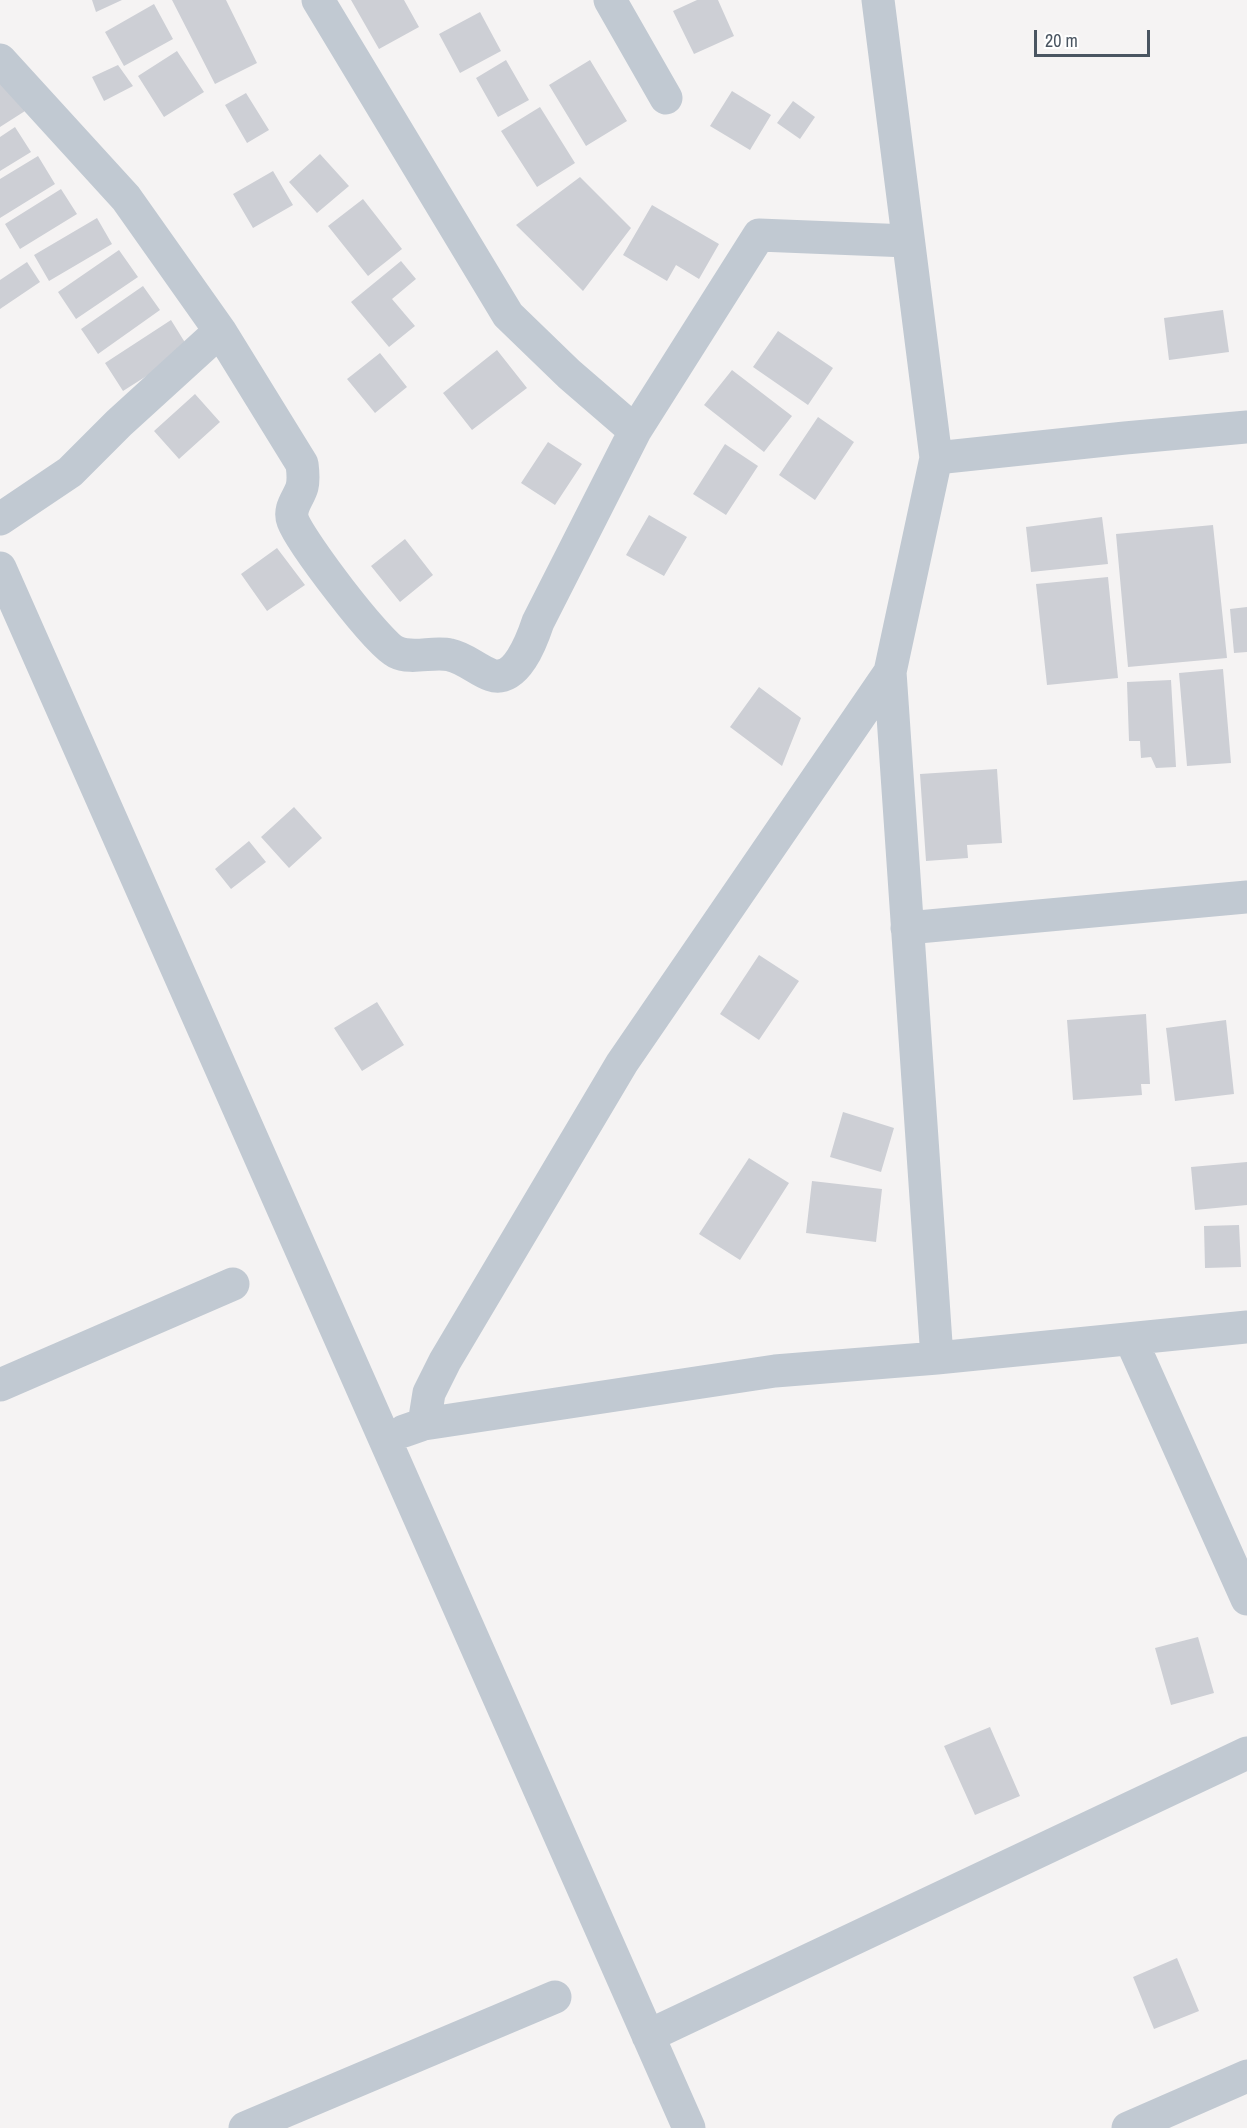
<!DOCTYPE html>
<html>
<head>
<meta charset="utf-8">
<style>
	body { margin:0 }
	#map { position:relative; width:1247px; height:2128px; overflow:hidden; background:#f5f3f3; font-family:"Archivo Narrow",sans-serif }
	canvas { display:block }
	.scale { position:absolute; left:1034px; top:30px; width:116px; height:27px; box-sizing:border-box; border:3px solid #4a5561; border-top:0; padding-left:8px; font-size:18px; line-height:21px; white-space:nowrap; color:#4a5561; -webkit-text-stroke:4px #fff; paint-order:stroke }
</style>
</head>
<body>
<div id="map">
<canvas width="1247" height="2128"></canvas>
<div class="scale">20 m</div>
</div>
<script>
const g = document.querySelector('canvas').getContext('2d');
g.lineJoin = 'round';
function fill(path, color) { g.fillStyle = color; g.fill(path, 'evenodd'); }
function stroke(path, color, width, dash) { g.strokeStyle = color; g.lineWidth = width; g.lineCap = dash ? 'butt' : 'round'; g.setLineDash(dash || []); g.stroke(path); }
fill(new Path2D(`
	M92,0H122L96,12Z
	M172,0H226L257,63L215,84Z
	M351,0H404L419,27L379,49Z
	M697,0H718L734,36L694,54L673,11Z
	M154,4L173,39L124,66L105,32Z
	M480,12L501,51L460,73L439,34Z
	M177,51L204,92L164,117L138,76Z
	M506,60L529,100L498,117L476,78Z
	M590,60L627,121L586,146L549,85Z
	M118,65L133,86L104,101L92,77Z
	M0,73L25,111L0,127Z
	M732,91L771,115L750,150L710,126Z
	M246,93L269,130L247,143L225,105Z
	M793,101L815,117L800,139L777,123Z
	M540,107L575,163L537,187L501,131Z
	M15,127L31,152L0,171V137Z
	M320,154L349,186L317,213L289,182Z
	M38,156L55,184L0,218V179Z
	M273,171L293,205L253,228L233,194Z
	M580,177L631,228L583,291L516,225Z
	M61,189L77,214L20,249L5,224Z
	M363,199L402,249L368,276L328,226Z
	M652,205L719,244L699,279L676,265L667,281L623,255Z
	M97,218L112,244L49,281L34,255Z
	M119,250L138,277L76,319L58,292Z
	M401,261L416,279L392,299L415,326L389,347L351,302Z
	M27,262L40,282L0,309V280Z
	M143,286L160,310L98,354L81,329Z
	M1223,310L1229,352L1169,360L1164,318Z
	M171,320L189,349L123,391L105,363Z
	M778,331L833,368L808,405L753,367Z
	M497,350L527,388L472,430L443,393Z
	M380,353L407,387L375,413L347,379Z
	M732,370L792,416L764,452L704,405Z
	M195,394L220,422L179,459L154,431Z
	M818,417L854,442L815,500L779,475Z
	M548,442L582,464L555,505L521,483Z
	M725,444L758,466L726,515L693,494Z
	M649,515L687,537L664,576L626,555Z
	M1102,517L1108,564L1031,572L1026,527Z
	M1213,525L1227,658L1128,667L1116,534Z
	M405,539L433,575L400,602L371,566Z
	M277,548L305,585L267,611L241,574Z
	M1108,577L1118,678L1047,685L1036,584Z
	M1247,607V652L1234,653L1230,609Z
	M1223,669L1231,763L1187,766L1179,673Z
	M1171,680L1176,767L1156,768L1151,757L1141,758L1140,741H1129L1127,682Z
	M759,687L801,718L782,766L730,727Z
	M997,769L1002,843L967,845L968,858L926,861L920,774Z
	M294,807L322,838L289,868L261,837Z
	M249,841L266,862L231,889L215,869Z
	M759,955L799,981L759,1040L720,1014Z
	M377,1002L404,1045L362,1071L334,1028Z
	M1146,1014L1150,1084H1141L1142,1095L1073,1100L1067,1020Z
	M1226,1020L1234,1094L1175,1101L1166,1028Z
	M843,1112L894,1128L881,1172L830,1157Z
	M749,1158L789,1183L740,1260L699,1234Z
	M1247,1162V1205L1195,1210L1191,1167Z
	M812,1181L882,1189L876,1242L806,1233Z
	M1239,1225L1241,1267L1205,1268L1204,1226Z
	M1198,1637L1214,1693L1171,1705L1155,1648Z
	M990,1727L1020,1796L975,1815L944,1746Z
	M1177,1958L1199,2011L1154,2029L1133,1977Z`), '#cdcfd5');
stroke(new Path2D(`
	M318,0L508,315L569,374L635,431
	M610,0L666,98
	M878,0L936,458L890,672L937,1358
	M0,60L126,198L220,331L302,464C303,472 304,479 302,487C299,498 288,508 293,521C301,542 377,643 396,652C412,660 433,651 450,655C465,658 477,670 491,675C516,684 532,640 538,622L635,431L759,235L908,241
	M936,458L1125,438L1247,427
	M0,519L70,472L119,423L220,331
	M0,568L689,2128
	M907,928L1247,897
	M1131,1340L1247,1599
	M0,1385L233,1284
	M424,1424L429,1393L445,1361L622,1063L890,672
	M404,1431L424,1424L775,1371L937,1358L1247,1327
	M648,2036L1247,1753
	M245,2128L555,1997
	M1128,2128L1247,2076`), '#c1c9d2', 33);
</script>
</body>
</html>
